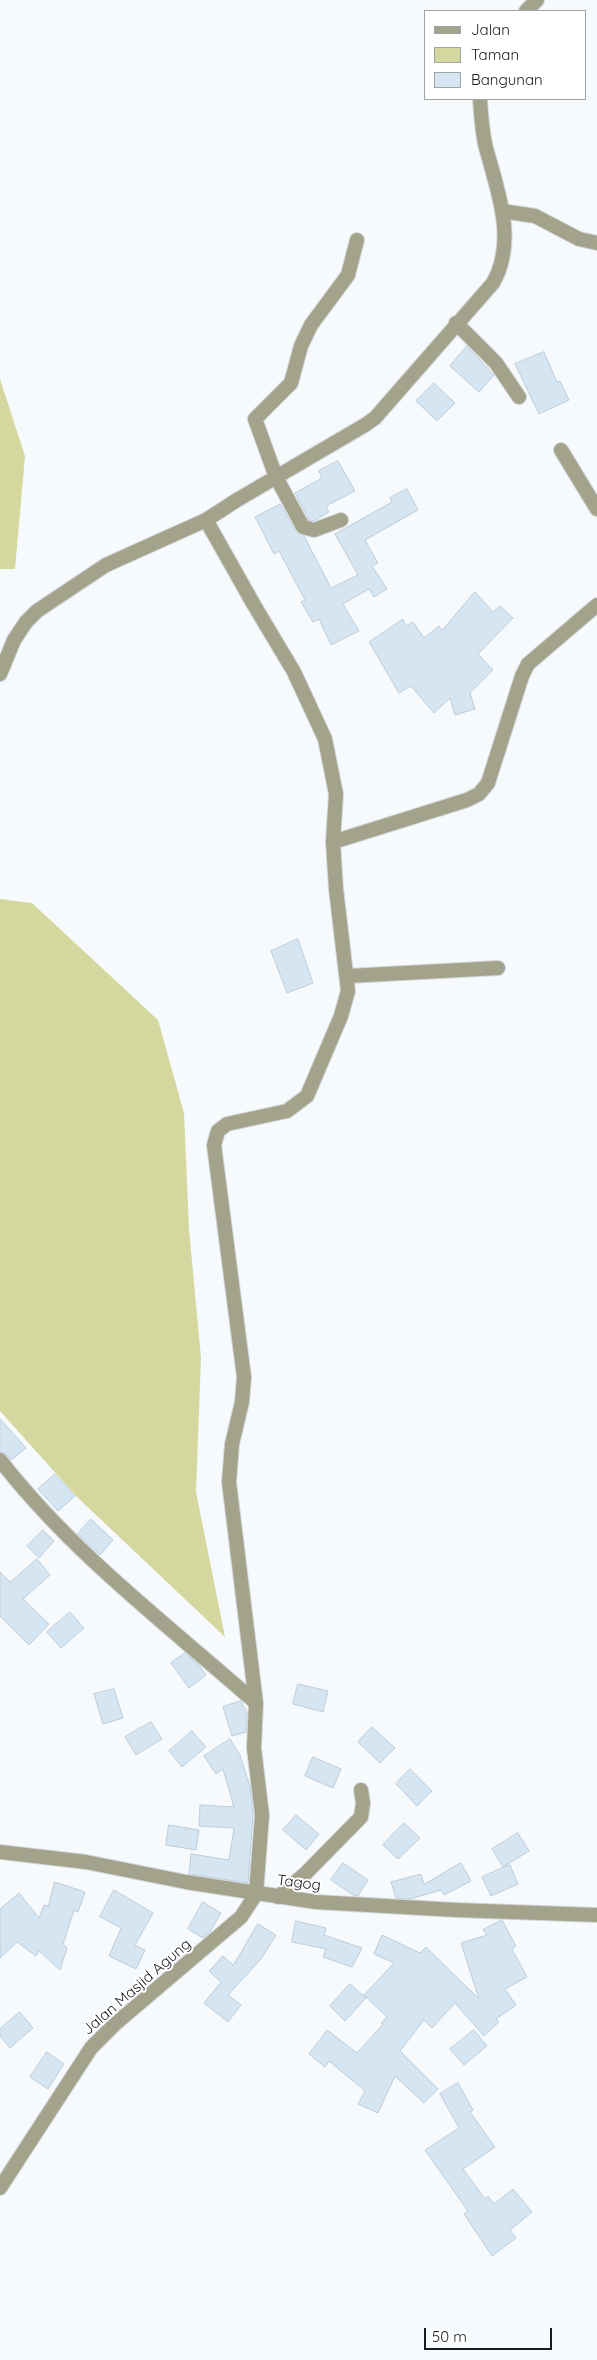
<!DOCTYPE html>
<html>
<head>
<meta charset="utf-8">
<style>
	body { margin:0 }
	#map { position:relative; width:597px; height:2360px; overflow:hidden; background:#f7fafd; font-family:Quicksand,sans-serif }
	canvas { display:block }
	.legend { position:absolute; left:424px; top:10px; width:162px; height:90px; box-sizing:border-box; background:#fff; border:1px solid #a1a4a5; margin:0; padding:6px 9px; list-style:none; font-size:15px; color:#151b1f }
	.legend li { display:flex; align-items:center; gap:10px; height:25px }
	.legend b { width:25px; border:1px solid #a1a4a5 }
	.scale { position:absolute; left:424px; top:2328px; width:128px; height:22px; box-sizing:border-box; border:2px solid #151b1f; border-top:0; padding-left:6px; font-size:15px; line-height:18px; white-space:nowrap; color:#151b1f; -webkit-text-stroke:4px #fff; paint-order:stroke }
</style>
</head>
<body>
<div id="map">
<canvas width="597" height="2360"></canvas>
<ul class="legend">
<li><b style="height:6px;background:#a2a38a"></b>Jalan</li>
<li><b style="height:14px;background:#d5d89e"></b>Taman</li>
<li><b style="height:14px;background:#d5e5f2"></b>Bangunan</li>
</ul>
<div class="scale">50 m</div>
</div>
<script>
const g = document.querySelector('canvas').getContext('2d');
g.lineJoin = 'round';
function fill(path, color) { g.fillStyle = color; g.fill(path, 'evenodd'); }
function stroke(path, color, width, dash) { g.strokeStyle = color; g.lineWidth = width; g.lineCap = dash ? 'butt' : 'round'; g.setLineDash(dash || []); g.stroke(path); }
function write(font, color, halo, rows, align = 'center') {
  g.font = font + ' Quicksand,sans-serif'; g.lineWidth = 4; g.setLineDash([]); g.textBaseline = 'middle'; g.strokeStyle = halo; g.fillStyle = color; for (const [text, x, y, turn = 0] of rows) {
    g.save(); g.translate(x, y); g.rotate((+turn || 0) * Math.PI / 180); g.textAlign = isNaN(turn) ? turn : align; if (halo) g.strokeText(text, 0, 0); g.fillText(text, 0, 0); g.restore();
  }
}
fill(new Path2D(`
	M0,379L25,456L15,569H0Z
	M0,899L32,903L158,1020L184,1113L189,1229L201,1358L196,1492L225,1637L77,1497L0,1411Z`), '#d5d89e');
const building = new Path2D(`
	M467,346L494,375L479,392L450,366Z
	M544,352L557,382L560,381L569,400L539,414L515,364Z
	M434,383L455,403L437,421L416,401Z
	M338,461L355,491L326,506L329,512L314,521L309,520L295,493L322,478L319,471Z
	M407,489L418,510L365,540L378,563L372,566L387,589L374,597L369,589L343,604L359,631L331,645L319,619L313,622L301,602L305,600L279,551L274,554L255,517L280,504L296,531L304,536L331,588L358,575L335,534L392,502L390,498Z
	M475,592L493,612L500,606L513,618L478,654L493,670L470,693L475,709L455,715L450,698L434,713L411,686L399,693L369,642L403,619L406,626L413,622L424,638L439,626L442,630Z
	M298,939L313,983L287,993L271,951Z
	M0,1419L26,1448L11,1460L6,1454L0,1451Z
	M55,1474L75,1496L58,1511L38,1489Z
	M91,1519L113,1540L100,1555L78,1534Z
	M43,1530L54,1541L39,1558L27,1546Z
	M37,1559L50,1575L23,1599L49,1624L29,1645L0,1616V1572L10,1582Z
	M70,1612L84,1628L61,1648L47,1632Z
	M185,1653L198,1664L206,1675L189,1688L171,1663Z
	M298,1684L328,1691L323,1712L293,1704Z
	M114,1689L123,1718L103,1724L94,1694Z
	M241,1701L247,1713L246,1732L232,1736L223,1707Z
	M151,1722L162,1739L136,1755L125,1737Z
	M372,1727L395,1748L380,1763L358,1742Z
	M192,1731L206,1747L182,1767L169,1751Z
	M230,1739L240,1755L250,1787L253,1815L248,1883L189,1874L191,1854L229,1860L234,1828L199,1826L200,1805L234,1807L223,1769L216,1774L204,1756Z
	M313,1757L341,1769L333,1788L305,1776Z
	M410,1769L432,1791L417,1806L396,1784Z
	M296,1815L319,1834L306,1850L283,1830Z
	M404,1823L420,1838L398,1859L383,1845Z
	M169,1825L199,1830L196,1850L166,1845Z
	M518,1833L529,1851L503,1867L492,1849Z
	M343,1863L368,1880L358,1896L353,1895L331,1880Z
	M461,1863L471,1881L444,1895L441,1890L410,1899L396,1898L391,1882L421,1874L424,1884Z
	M510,1865L518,1884L491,1896L482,1877Z
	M55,1882L85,1892L78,1912L74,1910L63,1944L67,1948L60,1970L39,1951L36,1956L17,1942L0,1958V1909L19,1893L39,1918L44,1905L48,1906Z
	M114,1890L153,1913L135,1945L145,1950L136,1969L109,1956L121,1928L100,1917Z
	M203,1902L221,1913L210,1932L203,1938L188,1929Z
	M502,1920L516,1946L512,1949L527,1977L505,1989L516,2005L496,2019L499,2022L484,2036L455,2003L432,2028L424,2020L400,2051L438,2089L424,2103L395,2076L378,2113L358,2104L365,2091L329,2061L325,2067L309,2054L327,2030L357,2053L383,2024L381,2023L387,2017L364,1995L394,1963L374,1954L382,1935L420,1953L426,1947L479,1999L461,1943L487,1935L483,1930Z
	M296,1921L326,1928L324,1935L362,1948L352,1967L323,1957L326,1949L292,1942Z
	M258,1924L276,1935L261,1959L228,1995L241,2005L228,2022L204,2003L221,1982L209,1971L223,1956L233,1965Z
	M350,1984L366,1998L345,2021L330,2006Z
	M20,2012L33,2028L10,2048L0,2036V2029Z
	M474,2030L487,2046L464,2065L450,2049Z
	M47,2052L64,2064L48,2089L30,2077Z
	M458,2083L473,2110L470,2112L495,2147L463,2169L485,2199L488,2196L494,2204L513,2189L532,2212L510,2230L516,2238L492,2256L464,2214L468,2211L425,2150L459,2128L440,2094Z`);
fill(building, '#d5e5f2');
stroke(building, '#bcccd9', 1);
const minor = new Path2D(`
	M526,11L537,0
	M502,211L535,216L579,239L597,243
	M456,323L496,363L519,397
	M561,450L597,509
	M341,520L314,530L303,527L276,477L255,419L291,383L301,346L311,325L348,275L357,240
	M0,674L14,640L26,622L37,611L106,565L206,520
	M333,842L467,800L479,794L488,783L522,676L528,664L597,605
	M348,976L498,968
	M0,1460C73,1554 168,1625 256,1703
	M0,1852L86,1862L186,1882L316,1902L456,1910L597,1915
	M278,1897L306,1873L361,1817L363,1803L361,1790
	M0,2188L91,2048L115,2024L241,1917L256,1894L262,1815L254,1748L256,1703L229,1482L232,1444L242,1402L244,1377L214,1145L218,1131L227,1124L287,1111L307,1096L341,1016L348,991L336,889L333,842L336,794L325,739L294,672L254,605L206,520L237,500L365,425L375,418L493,283C517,241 498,192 486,148C482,132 481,115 480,99`);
stroke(minor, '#d3d6d9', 16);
stroke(minor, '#a2a38a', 14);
write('15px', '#151b1f', '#fff', [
	["Tagog",299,1883,7],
	["Jalan Masjid Agung",137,1987,-41]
]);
</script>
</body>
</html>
